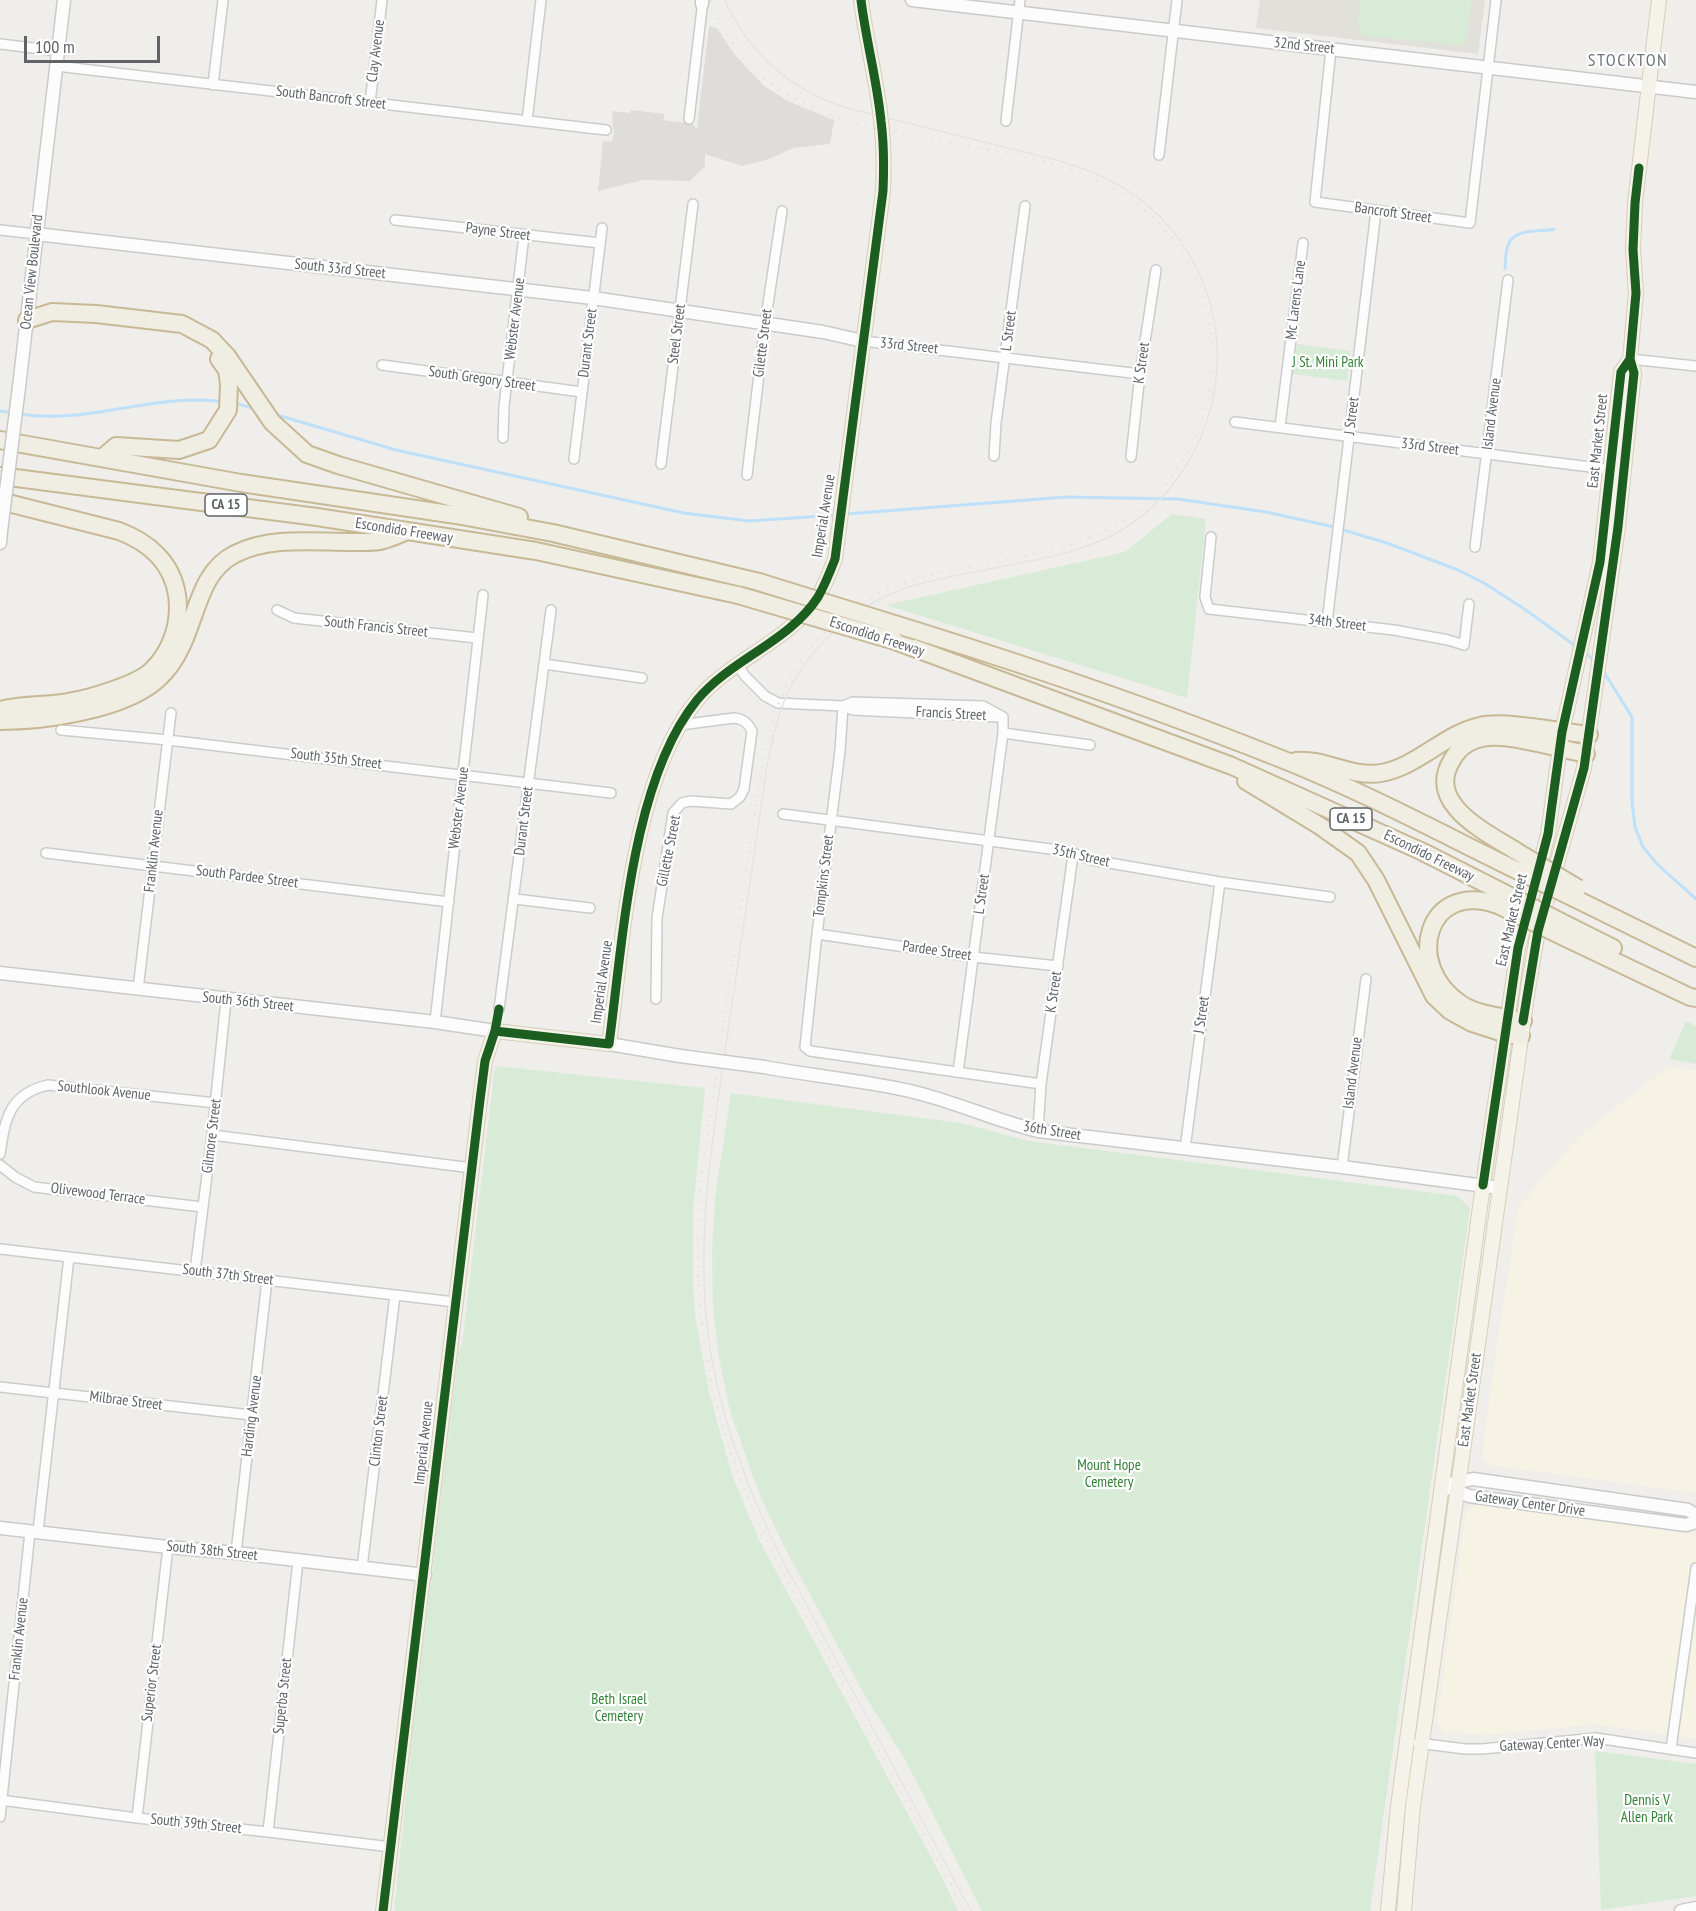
<!DOCTYPE html>
<html>
<head>
<meta charset="utf-8">
<style>
	body { margin:0 }
	#map { position:relative; width:1696px; height:1911px; overflow:hidden; background:#efeeea; font-family:"PT Sans Narrow",sans-serif }
	canvas { display:block }
	.scale { position:absolute; left:24px; top:36px; width:136px; height:27px; box-sizing:border-box; border:3px solid #5f6368; border-top:0; padding-left:8px; font-size:18px; line-height:21px; white-space:nowrap; color:#5f6368; -webkit-text-stroke:4px #fff; paint-order:stroke }
</style>
</head>
<body>
<div id="map">
<canvas width="1696" height="1911"></canvas>
<div class="scale">100 m</div>
</div>
<script>
const g = document.querySelector('canvas').getContext('2d');
g.lineJoin = 'round';
function fill(path, color) { g.fillStyle = color; g.fill(path, 'evenodd'); }
function stroke(path, color, width, dash) { g.strokeStyle = color; g.lineWidth = width; g.lineCap = dash ? 'butt' : 'round'; g.setLineDash(dash || []); g.stroke(path); }
function write(font, color, halo, rows, align = 'center') {
  g.font = font + ' "PT Sans Narrow",sans-serif'; g.lineWidth = 4.5; g.setLineDash([]); g.textBaseline = 'middle'; g.strokeStyle = halo; g.fillStyle = color; for (const [text, x, y, turn = 0] of rows) {
    g.save(); g.translate(x, y); g.rotate((+turn || 0) * Math.PI / 180); g.textAlign = isNaN(turn) ? turn : align; if (halo) g.strokeText(text, 0, 0); g.fillText(text, 0, 0); g.restore();
  }
}
fill(new Path2D(`
	M1668,1067L1696,1070V1493L1489,1465L1482,1455L1500,1324L1519,1206L1579,1136Z
	M1476,1504L1696,1535V1739L1593,1724L1486,1735L1444,1732L1437,1722L1466,1512Z`), '#f7f3e4');
fill(new Path2D(`
	M709,26L717,28L734,54L764,86L788,101L834,120L830,144L793,148L769,159L742,166L705,154V166L690,181L644,180L598,191L603,141L612,142L614,132L612,121L613,111L630,113L631,110L665,114L663,120L693,124L697,129Z`), '#dfddda');
fill(new Path2D(`
	M1260,0H1485L1478,54L1256,28Z`), '#e2e0da');
fill(new Path2D(`
	M1360,0H1471L1466,44L1464,45L1363,36L1357,26Z
	M1297,344L1351,351L1347,381L1293,374Z
	M1172,514L1206,519L1187,698L886,605L1125,552Z
	M1686,1021L1696,1026V1064L1669,1059Z
	M495,1066L705,1088L693,1211V1279L695,1315L709,1392L732,1475L759,1540L942,1877L958,1911H394L413,1729L459,1347L462,1345Z
	M731,1093L961,1123L1029,1141L1457,1196L1470,1208L1370,1911H982L906,1761L865,1696L786,1550L760,1496L730,1411L719,1358L713,1308L712,1252L715,1198Z
	M1595,1751L1696,1764V1896L1601,1910Z`), '#d8ebd6');
stroke(new Path2D(`
	M1505,269C1506,246 1506,233 1534,231C1541,230 1547,231 1554,229
	M234,403L253,408
	M0,411L13,413
	M20,414C91,425 152,392 224,402
	M274,414L396,450L684,513L749,521L837,515
	M846,514L1066,497L1178,499L1266,512L1330,526L1387,543L1458,570L1484,583L1523,608L1577,647
	M1585,652L1595,662
	M1602,669L1632,717V802L1635,827L1643,847L1657,864L1696,899`), '#bfe0f9', 3);
const street = new Path2D(`
	M0,44L58,51
	M1331,49L1315,202L1470,223L1496,0
	M56,66L606,130
	M213,85L223,0
	M370,103L382,0
	M689,119L703,0
	M527,121L541,0
	M1006,121L1020,0
	M1159,155L1177,0
	M395,220L600,243
	M0,230L36,234
	M863,341L1140,374
	M1630,359L1696,366
	M382,365L582,392
	M1235,422L1614,470
	M1280,427L1303,243
	M503,438L504,406L524,235
	M994,456L996,423L1025,206
	M1131,457L1140,374L1156,270
	M574,459L602,228
	M661,464L693,204
	M747,475L765,324L782,211
	M1211,537L1205,597L1209,609L1394,630L1448,640L1464,645L1469,604
	M1475,547L1508,280
	M277,610L294,618L477,638
	M1327,622L1376,211
	M544,664L642,678
	M737,664L745,676L765,696L778,703L843,706L853,702L983,706L1003,717
	M843,706L840,751L817,934L805,1047L810,1051L1041,1084
	M843,706L853,710L998,717
	M61,730L168,740L611,793
	M1003,733L1090,745
	M783,814L1066,851L1092,860L1220,882L1330,897
	M46,853L449,902
	M515,899L590,908
	M817,934L973,957L1058,966
	M138,989L171,713
	M656,999L657,918L673,813L682,803L691,801L731,804L740,797L744,789L752,731C747,722 743,719 734,718L680,725
	M499,1009L551,610
	M435,1022L483,595
	M958,1072L1003,733V717
	M1038,1131L1041,1084L1073,855
	M212,1135L472,1168
	M1185,1149L1220,882
	M0,1154C5,1119 9,1094 48,1085L216,1103
	M0,1165L15,1177L34,1187L202,1207
	M1342,1167L1366,979
	M0,1249L455,1302
	M195,1271L212,1135L226,1000
	M0,1387L251,1415
	M38,1531L69,1257
	M236,1553L267,1280
	M362,1568L395,1295
	M1418,1743L1465,1749H1482L1596,1738L1696,1753
	M1671,1749L1696,1568
	M0,1800L137,1818L268,1832L391,1847
	M0,1817L30,1532
	M137,1818L168,1547
	M268,1832L298,1561`);
const secondary = new Path2D(`
	M702,0V4
	M912,0L1696,92
	M36,234L593,298L823,332L863,341
	M19,387L64,0
	M0,543L1,531
	M0,973L435,1022L495,1031
	M609,1044L680,1056
	M764,1067C812,1076 862,1080 910,1091C953,1101 994,1120 1038,1131L1342,1167L1500,1188
	M1449,1484L1473,1479L1688,1510L1696,1515
	M1449,1488L1469,1496L1686,1525L1696,1522
	M0,1528L168,1547L236,1553L425,1575
	M1681,1911L1696,1908`);
const primary = new Path2D(`
	M383,1911L480,1100L485,1061L495,1031L609,1044C623,942 631,781 697,700C731,659 789,642 818,597C825,585 830,572 835,559L883,191C884,168 884,144 881,121C877,80 866,41 861,0
	M1388,1911L1398,1806L1483,1185L1518,948L1548,834L1562,732L1600,562L1621,372L1630,359
	M1404,1911L1413,1806L1528,989L1538,931L1584,768L1618,527L1634,373L1630,359L1636,293L1633,250L1635,203L1659,0`);
const highway = new Path2D(`
	M27,320L52,312L96,314L182,324L212,340L227,356L272,422L307,454L338,465L519,517
	M0,440L241,483L456,515L553,533L759,582
	M102,458L116,446L179,450L209,440L228,410L229,384L227,370L219,359
	M0,476L317,517L536,551L738,595
	M0,501L119,531C148,542 172,562 177,595C181,621 172,651 152,670C139,684 88,699 68,702C46,706 21,704 0,710
	M917,631C1042,670 1167,713 1289,762C1365,793 1437,831 1510,867
	M895,641L1232,766L1423,852L1502,892
	M0,721C44,721 123,710 157,680C167,671 176,658 181,647C197,616 200,571 235,554C270,536 314,542 352,542C362,542 375,543 384,540C391,538 398,535 405,532
	M1296,761C1325,758 1350,778 1381,773C1417,767 1444,734 1480,726C1504,720 1562,732 1589,735
	M1246,781L1320,826L1358,853L1376,880L1434,996L1450,1011L1472,1023L1506,1034L1521,1036
	M1516,851C1486,832 1425,804 1452,760C1460,745 1473,738 1490,737C1513,735 1561,749 1586,754
	M1576,899L1696,958
	M1498,905C1426,879 1403,966 1461,1004C1478,1015 1503,1017 1523,1021
	M1571,927L1613,948
	M1568,939L1690,997L1696,998`);
stroke(street, '#cbcccc', 12);
stroke(secondary, '#cacacb', 15);
stroke(primary, '#d7ceb8', 16);
stroke(highway, '#c8b996', 20);
stroke(street, '#fdfcfc', 9);
stroke(secondary, '#fdfcfc', 12);
stroke(primary, '#f4f2e9', 14);
stroke(highway, '#f0ede3', 16);
stroke(new Path2D(`
	M725,0C749,54 791,90 847,108C898,121 949,133 1000,146C1037,155 1077,163 1111,181C1184,219 1225,298 1216,379C1209,440 1176,495 1125,528C1089,550 1049,558 1009,565C977,572 943,577 912,586C855,603 805,649 783,704C775,724 771,745 767,766C754,859 740,952 726,1045C712,1142 696,1235 708,1334C718,1415 748,1492 785,1565L971,1911`), '#e4e4e4', 1.5);
stroke(new Path2D(`
	M711,0C775,183 1021,106 1145,210C1189,248 1214,304 1213,362C1212,401 1198,440 1176,471C1091,589 945,536 843,616C781,665 769,724 757,798L701,1179C688,1325 714,1437 780,1567L965,1911`), '#e4e4e4', 3, [1.5, 8]);
const secondaryBridge = new Path2D(`
	M1,531L19,387
	M680,1056L764,1067`);
const highwayBridge = new Path2D(`
	M759,582L917,631
	M738,595L895,641
	M1516,851L1578,888
	M1510,867L1576,899
	M1502,892L1571,927
	M1498,905L1568,939`);
stroke(secondaryBridge, '#cacacb', 15, []);
stroke(highwayBridge, '#c8b996', 20, []);
stroke(secondaryBridge, '#fdfcfc', 12);
stroke(highwayBridge, '#f0ede3', 16);
stroke(new Path2D(`
	M1523,1021L1538,931L1584,768L1618,527L1634,373L1630,359L1636,293L1633,250L1635,203L1639,168
	M495,1031L609,1044C623,942 631,781 697,700C731,659 789,642 818,597C825,585 830,572 835,559L883,191C884,168 884,144 881,121C877,80 866,41 861,0
	M1483,1185L1518,948L1548,834L1562,732L1600,562L1621,372L1630,359
	M383,1911L480,1100L485,1061L495,1031L499,1009`), '#1b5e20', 9);
for (const [x, y, w] of [
	[226,505,42],
	[1351,819,42]
]) { const box = new Path2D(); box.roundRect(x - w / 2, y - 11, w, 22, 4.5); g.fillStyle = '#fff'; g.fill(box); stroke(box, '#5f6368', 1.5); }
write('bold 14px', '#5f6368', null, [
	["CA 15",226,505],
	["CA 15",1351,819]
]);
write('15px', '#5f6368', '#fff', [
	["32nd Street",1304,46,6],
	["Clay Avenue",376,51,-83],
	["South Bancroft Street",331,98,7],
	["Bancroft Street",1393,213,8],
	["Payne Street",498,232,7],
	["South 33rd Street",340,269,6],
	["Ocean View Boulevard",32,272,-84],
	["Mc Larens Lane",1296,300,-83],
	["Webster Avenue",515,319,-83],
	["L Street",1009,331,-83],
	["Steel Street",677,334,-83],
	["Durant Street",588,343,-83],
	["Gilette Street",763,343,-83],
	["33rd Street",909,346,6],
	["K Street",1142,363,-82],
	["South Gregory Street",482,379,8],
	["Island Avenue",1492,414,-83],
	["J Street",1352,416,-83],
	["East Market Street",1598,441,-84],
	["33rd Street",1430,447,7],
	["Imperial Avenue",824,516,-81],
	["Escondido Freeway",404,531,9],
	["34th Street",1337,623,7],
	["South Francis Street",376,627,6],
	["Escondido Freeway",877,637,18],
	["Francis Street",951,714,3],
	["South 35th Street",336,759,7],
	["Webster Avenue",459,808,-83],
	["Durant Street",524,821,-83],
	["Franklin Avenue",154,851,-84],
	["Gillette Street",669,851,-79],
	["35th Street",1081,856,13],
	["Escondido Freeway",1429,856,26],
	["Tompkins Street",824,876,-83],
	["South Pardee Street",247,877,7],
	["L Street",982,894,-82],
	["East Market Street",1512,920,-77],
	["Pardee Street",937,951,8],
	["Imperial Avenue",602,982,-82],
	["K Street",1054,992,-82],
	["South 36th Street",248,1002,6],
	["J Street",1202,1015,-82],
	["Island Avenue",1353,1073,-83],
	["Southlook Avenue",104,1091,6],
	["36th Street",1052,1131,9],
	["Gilmore Street",212,1136,-83],
	["Olivewood Terrace",98,1194,7],
	["South 37th Street",228,1275,7],
	["East Market Street",1470,1400,-82],
	["Milbrae Street",126,1401,7],
	["Harding Avenue",252,1416,-83],
	["Clinton Street",379,1431,-83],
	["Imperial Avenue",424,1443,-84],
	["Gateway Center Drive",1530,1504,8],
	["South 38th Street",212,1551,6],
	["Franklin Avenue",19,1639,-84],
	["Superior Street",152,1683,-83],
	["Superba Street",283,1696,-84],
	["Gateway Center Way",1552,1744,-3],
	["South 39th Street",196,1824,6]
]);
write('15px', '#348238', '#fff', [
	["J St. Mini Park",1328,363],
	["Mount Hope",1109,1466],
	["Cemetery",1109,1483],
	["Beth Israel",619,1700],
	["Cemetery",619,1717],
	["Dennis V",1647,1801],
	["Allen Park",1647,1818]
]);
g.letterSpacing = '1.5px';
write('18px', '#70757a', '#fff', [
	["STOCKTON",1628,61]
]);
g.letterSpacing = '0px';
</script>
</body>
</html>
